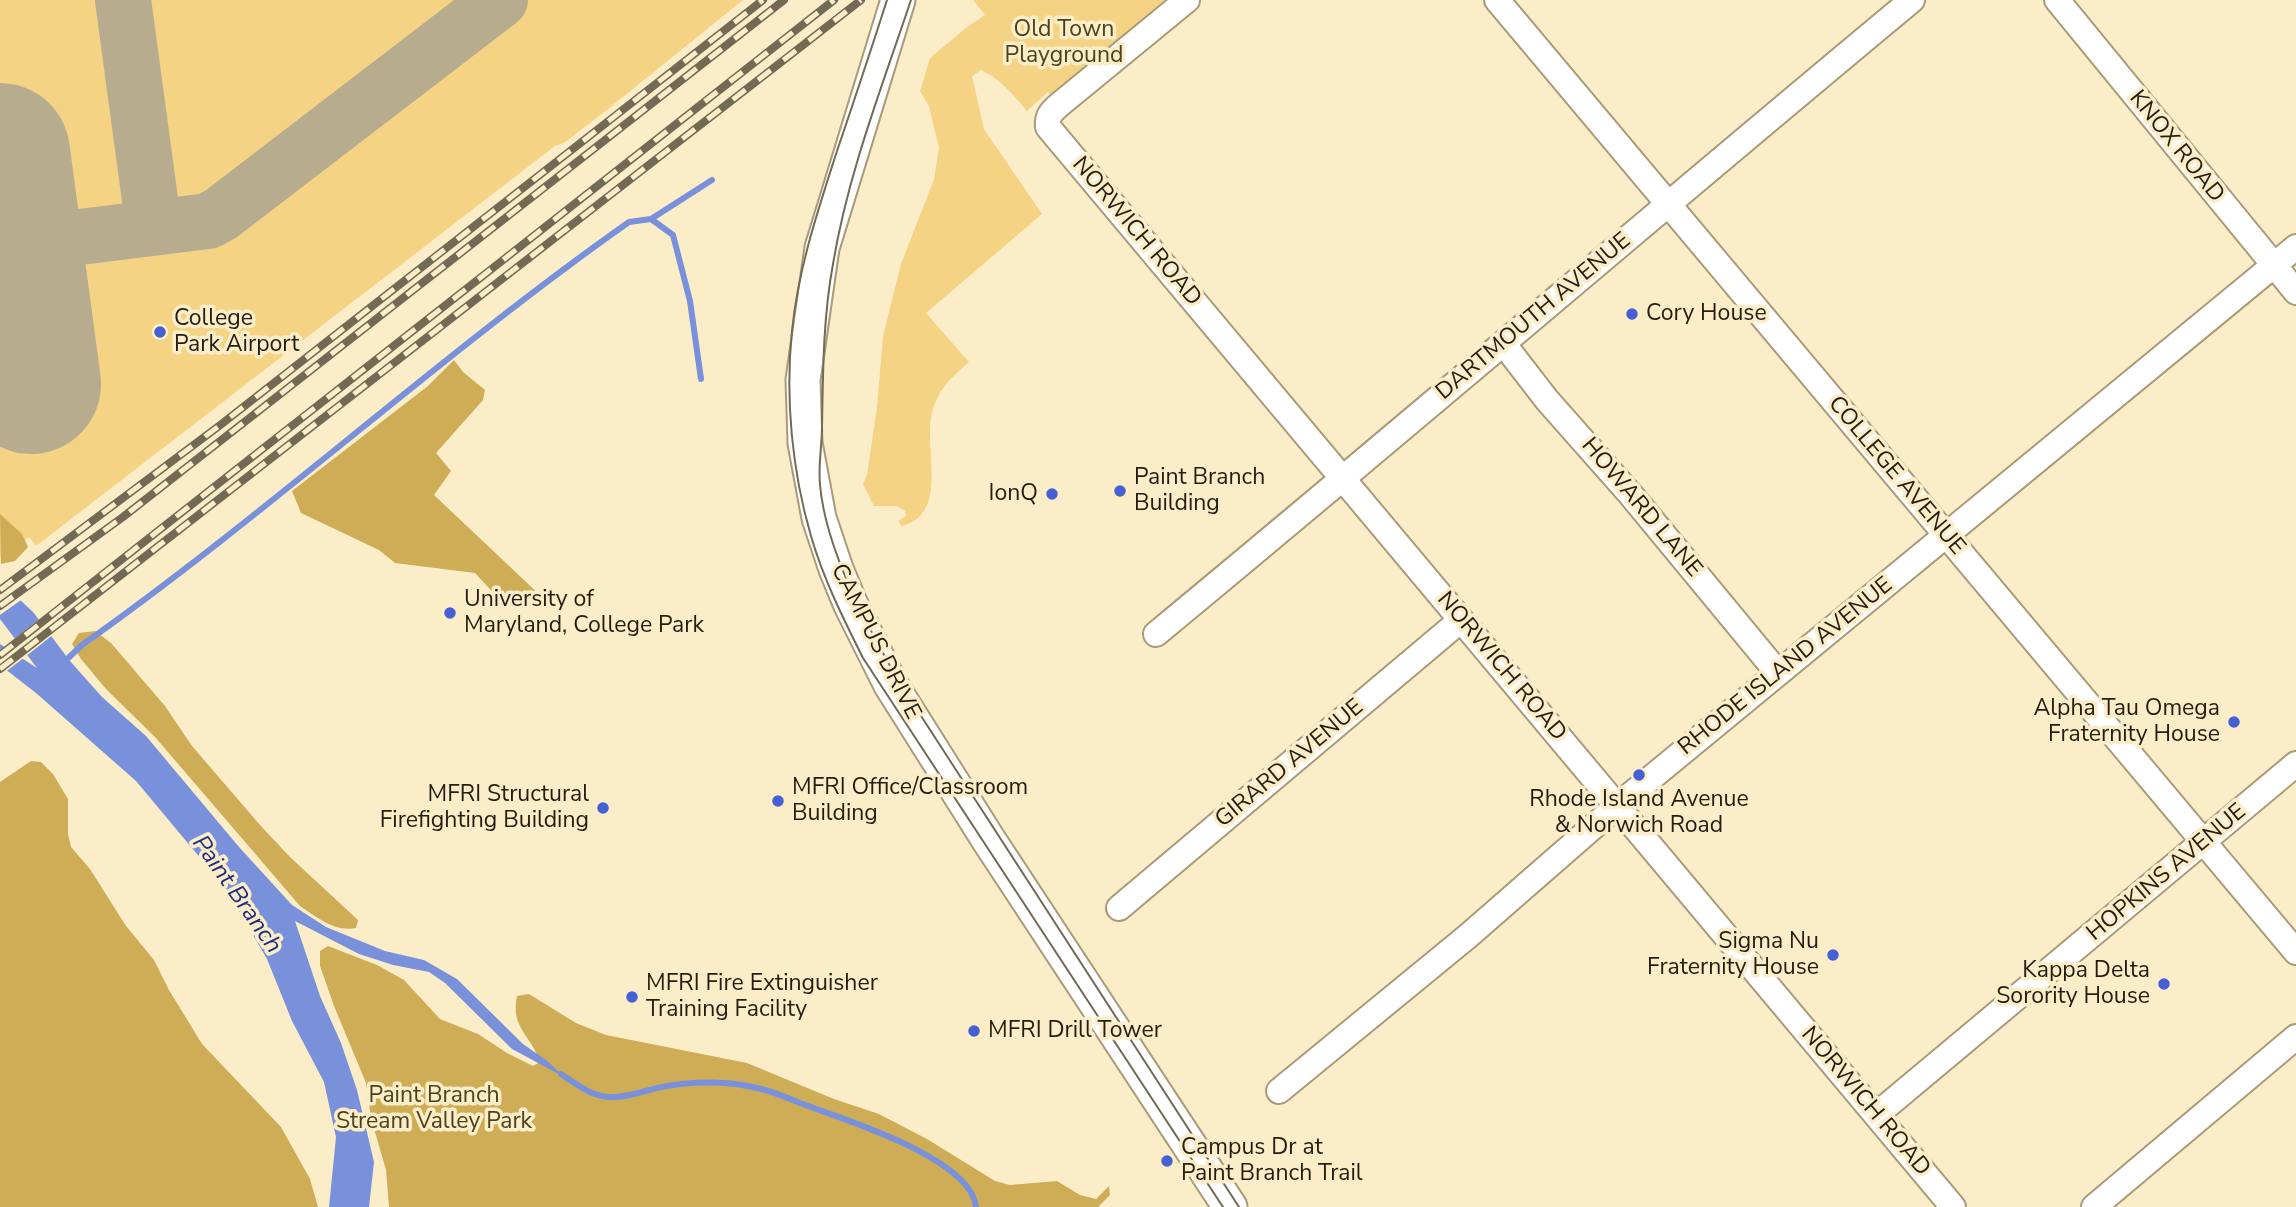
<!DOCTYPE html>
<html>
<head>
<meta charset="utf-8">
<style>
	body { margin:0 }
	canvas { display:block; background:#fcedc9 }
</style>
</head>
<body>
<canvas width="2296" height="1207"></canvas>
<script>
const g = document.querySelector('canvas').getContext('2d');
g.lineJoin = 'round';
function fill(path, color) { g.fillStyle = color; g.fill(path, 'evenodd'); }
function stroke(path, color, width, dash) { g.strokeStyle = color; g.lineWidth = width; g.lineCap = dash ? 'butt' : 'round'; g.setLineDash(dash || []); g.stroke(path); }
function write(font, color, halo, rows, align = 'center') {
  g.font = font + ' "Nunito Sans",sans-serif'; g.lineWidth = 7; g.setLineDash([]); g.textBaseline = 'middle'; g.strokeStyle = halo; g.fillStyle = color; for (const [text, x, y, turn = 0] of rows) {
    g.save(); g.translate(x, y); g.rotate((+turn || 0) * Math.PI / 180); g.textAlign = isNaN(turn) ? turn : align; if (halo) g.strokeText(text, 0, 0); g.fillText(text, 0, 0); g.restore();
  }
}
fill(new Path2D(`
	M0,0H743L608,109L564,143L555,146L36,546L29,537L0,557Z
	M973,0H1187L1059,105L1048,92L1027,111C1013,95 1001,79 981,70L972,76L984,129L1042,214L926,313L969,362C953,376 940,387 933,409C921,444 952,513 902,526L898,521L906,516L905,511L897,506H874L863,484L867,475L877,407L883,336L901,264L934,179L939,148L929,106L920,91L930,58L967,27L985,15Z`), '#f4d384');
fill(new Path2D(`
	M454,360L463,372L485,390L483,400L436,453L451,471L434,495L543,598L540,600L529,599L524,603L512,600H500L475,573L395,563L379,550L301,513L292,491L428,386Z
	M0,514L22,534L28,547L15,561L1,564Z
	M95,631L111,643L165,706L192,746L260,825L290,857L358,920L356,928C334,932 318,918 300,906L155,737L106,689L81,659L72,644L79,633Z
	M31,761L41,762L53,774L68,799V834L71,847L90,869L126,926L154,960L169,990L202,1044L281,1127L310,1179L318,1207H0V782Z
	M328,946L377,965L404,980L440,1019L478,1034L507,1053L533,1066L540,1062C532,1036 510,1028 517,996L529,994L576,1023L606,1035L747,1063L834,1099L879,1114L927,1139L995,1181L1010,1185L1057,1181L1080,1195L1096,1199L1109,1186L1110,1195L1098,1207H389L386,1170L371,1118L366,1083L334,1006L320,966V951Z`), '#cfad57');
fill(new Path2D(`
	M0,581L33,612L70,661L102,697L146,736L239,847L292,905L326,927L385,951L424,960L457,979L523,1044L546,1060L566,1078L512,1049L445,983L429,972L393,965L359,954L295,921L320,996L341,1043L357,1090L374,1162L369,1207H329L336,1137L324,1082L292,1021L267,959L227,890L136,781L36,693L0,665V644L37,668L0,619Z`), '#7891da');
fill(new Path2D(`
	M0,578L24,598L0,615Z
	M42,617L54,634L25,657L13,640Z
	M7,645L25,657L4,673L0,669V650Z`), '#fcedc9');
stroke(new Path2D(`
	M651,219L712,180
	M64,662L82,645C270,512 440,355 629,222L651,219L673,235L690,301L701,379
	M561,1074C576,1084 591,1096 609,1097C630,1098 647,1089 667,1086C695,1081 729,1081 757,1088C774,1091 791,1100 808,1106C846,1120 972,1159 976,1207`), '#7891da', 6);
stroke(new Path2D(`
	M123,0L151,207L148,220L137,229
	M0,154C10,196 7,244 64,239L208,221L221,214L500,0`), '#b7ac8e', 56);
stroke(new Path2D(`
	M0,153L31,384`), '#b7ac8e', 140);
const minor = new Path2D(`
	M1187,0L1059,105C1051,112 1047,116 1048,127L1953,1207
	M1497,0L2296,952
	M2057,0L2296,292
	M1503,343L1547,400L1631,495L1778,673
	M1156,634C1409,425 1659,210 1912,0
	M1119,908L1461,620
	M1279,1091L1468,936L1617,806L2296,247
	M1876,1115L2296,764
	M2094,1207L2296,1037`);
const secondary = new Path2D(`
	M898,0L822,248L803,380L805,443L819,518L836,569L850,603L891,685L988,839L1230,1207`);
stroke(minor, '#a99b79', 28);
stroke(secondary, '#a99b79', 37);
stroke(minor, '#fff', 24);
stroke(secondary, '#fff', 33);
stroke(new Path2D(`
	M887,0C871,50 854,101 837,151C818,210 798,269 792,331C785,398 792,471 811,536C823,578 843,618 863,658L1223,1207
	M911,0C882,87 848,173 833,264C823,318 823,372 822,427C822,446 818,466 820,485C826,551 868,628 901,685L1239,1207`), '#726a54', 2);
const rail = new Path2D(`
	M0,590L219,426L763,0
	M0,606L123,517L784,0
	M0,655L834,0
	M0,669L861,0`);
stroke(rail, '#726a54', 8);
stroke(rail, '#fcedc9', 5, [16]);
for (const [x, y, r, color] of [
	[1632,314,7,"#4460d3"],
	[160,332,7,"#4460d3"],
	[1120,491,7,"#4460d3"],
	[1052,494,7,"#4460d3"],
	[450,613,7,"#4460d3"],
	[2234,722,7,"#4460d3"],
	[1639,775,7,"#4460d3"],
	[778,801,7,"#4460d3"],
	[603,808,7,"#4460d3"],
	[1833,955,7,"#4460d3"],
	[2164,984,7,"#4460d3"],
	[632,997,7,"#4460d3"],
	[974,1031,7,"#4460d3"],
	[1167,1161,7,"#4460d3"]
]) { const dot = new Path2D(); dot.arc(x, y, r, 0, 2 * Math.PI); g.fillStyle = color; g.fill(dot); stroke(dot, '#fcedc9', 2.5); }
write('23px', '#4f411c', '#fcedc9', [
	["Old Town",1064,30],
	["Playground",1064,56],
	["Paint Branch",434,1096],
	["Stream Valley Park",434,1122]
]);
write('23px', '#231e11', '#fcedc9', [
	["KNOX ROAD",2176,147,51],
	["NORWICH ROAD",1136,232,50],
	["DARTMOUTH AVENUE",1534,317,-40],
	["COLLEGE AVENUE",1896,476,50],
	["HOWARD LANE",1641,508,50],
	["CAMPUS DRIVE",875,642,63],
	["NORWICH ROAD",1501,667,50],
	["RHODE ISLAND AVENUE",1786,667,-39],
	["GIRARD AVENUE",1290,764,-40],
	["HOPKINS AVENUE",2167,873,-40],
	["NORWICH ROAD",1865,1102,50]
]);
write('23px', '#231e11', '#fcedc9', [
	["Cory House",1646,314],
	["College",174,319],
	["Park Airport",174,345],
	["Paint Branch",1134,478],
	["Building",1134,504],
	["IonQ",1038,494,"right"],
	["University of",464,600],
	["Maryland, College Park",464,626],
	["Alpha Tau Omega",2220,709,"right"],
	["Fraternity House",2220,735,"right"],
	["MFRI Office/Classroom",792,788],
	["Building",792,814],
	["MFRI Structural",589,795,"right"],
	["Firefighting Building",589,821,"right"],
	["Rhode Island Avenue",1639,800,"center"],
	["& Norwich Road",1639,826,"center"],
	["Sigma Nu",1819,942,"right"],
	["Fraternity House",1819,968,"right"],
	["Kappa Delta",2150,971,"right"],
	["Sorority House",2150,997,"right"],
	["MFRI Fire Extinguisher",646,984],
	["Training Facility",646,1010],
	["MFRI Drill Tower",988,1031],
	["Campus Dr at",1181,1148],
	["Paint Branch Trail",1181,1174]
], 'left');
write('italic 24px', '#1d2d81', '#fcedc9', [
	["Paint Branch",236,895,55]
]);
</script>
</body>
</html>
